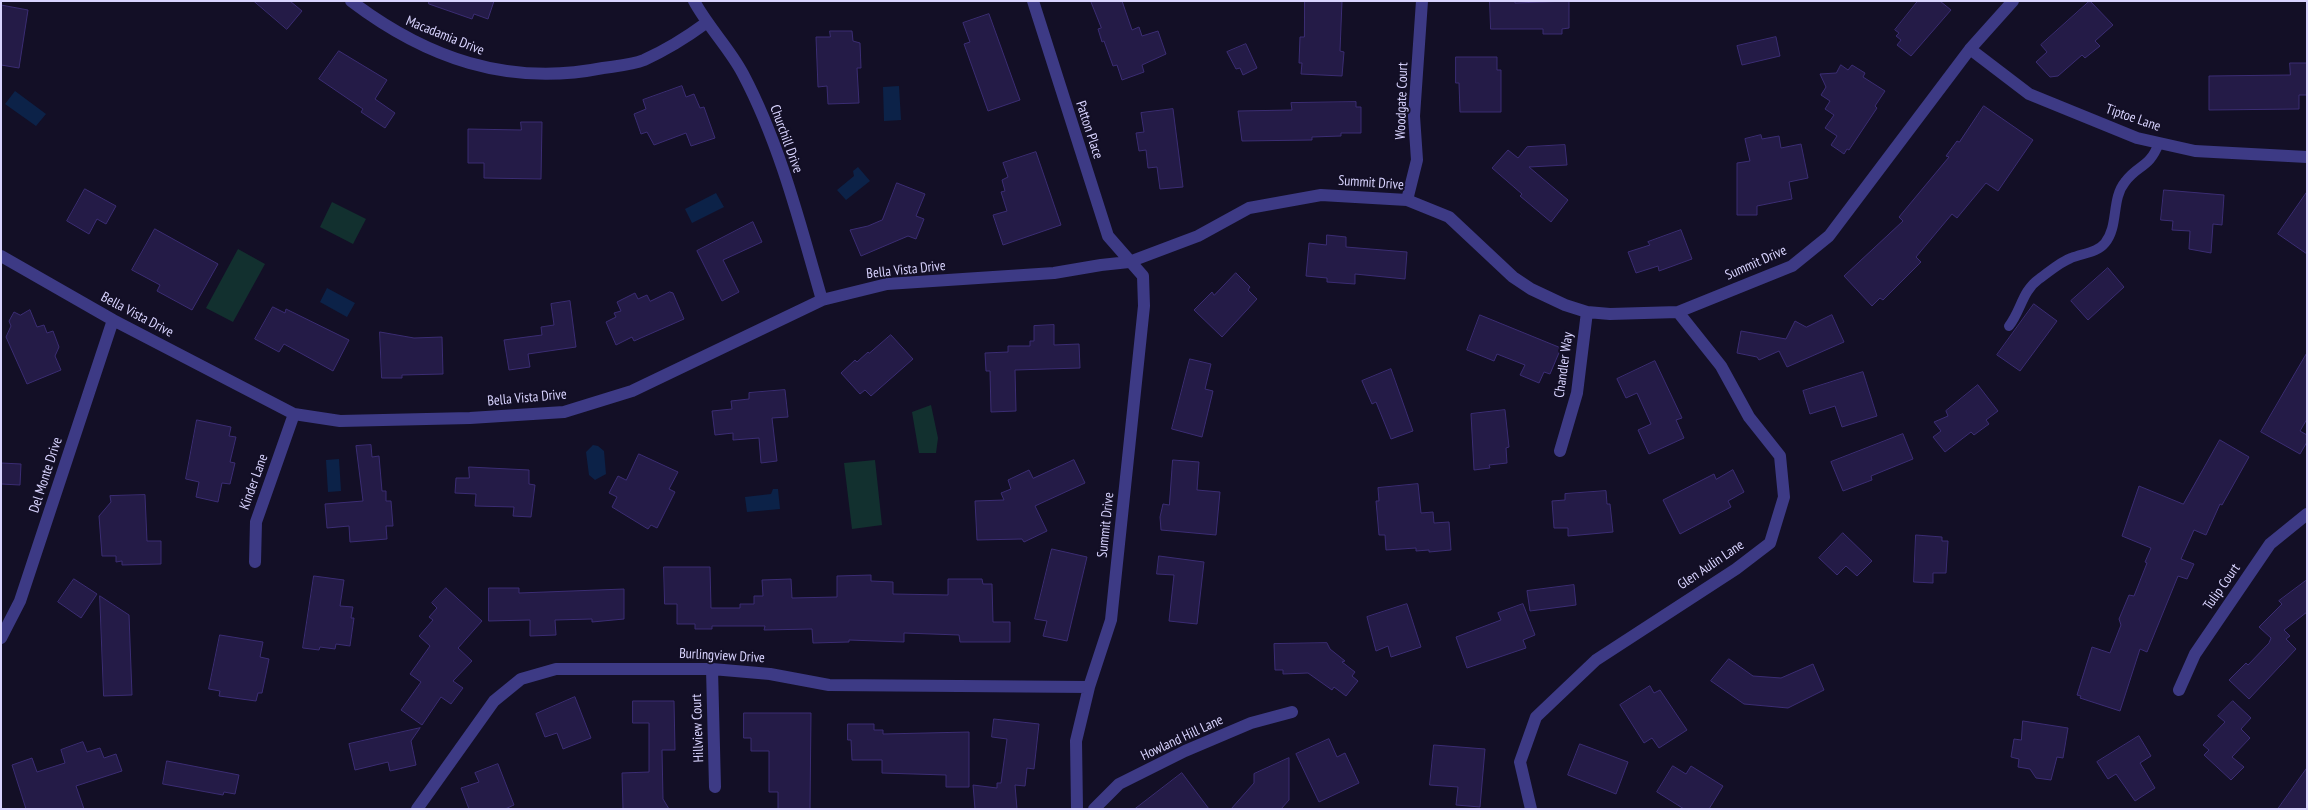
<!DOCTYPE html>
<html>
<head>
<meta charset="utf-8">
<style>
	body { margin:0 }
	#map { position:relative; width:2308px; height:810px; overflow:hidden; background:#130f26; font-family:"PT Sans Narrow",sans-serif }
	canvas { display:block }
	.frame { position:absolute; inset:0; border:2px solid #d9d4ff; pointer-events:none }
</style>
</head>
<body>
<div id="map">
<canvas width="2308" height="810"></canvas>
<div class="frame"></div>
</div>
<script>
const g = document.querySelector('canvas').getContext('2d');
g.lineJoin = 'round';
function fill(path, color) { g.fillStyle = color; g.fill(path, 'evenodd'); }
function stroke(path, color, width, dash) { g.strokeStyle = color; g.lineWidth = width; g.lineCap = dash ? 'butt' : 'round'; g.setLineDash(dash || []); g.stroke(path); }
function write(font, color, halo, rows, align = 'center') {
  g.font = font + ' "PT Sans Narrow",sans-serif'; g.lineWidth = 4; g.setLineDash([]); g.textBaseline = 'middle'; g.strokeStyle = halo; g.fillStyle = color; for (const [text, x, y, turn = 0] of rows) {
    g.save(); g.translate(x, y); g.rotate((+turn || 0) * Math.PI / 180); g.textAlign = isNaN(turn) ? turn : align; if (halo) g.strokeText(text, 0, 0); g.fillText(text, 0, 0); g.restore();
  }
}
fill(new Path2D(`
	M332,202L366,219L353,244L320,227Z
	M238,249L265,264L233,322L206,308Z
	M931,405L938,438L936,453H919L912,412Z
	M875,460L882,525L852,529L844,463Z`), '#12302f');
fill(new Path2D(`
	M899,86L901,120L884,121L883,87Z
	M15,91L46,114L36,126L5,104Z
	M858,167L870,181L846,200L837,190L854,176L853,171Z
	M716,193L724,207L692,223L685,209Z
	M327,288L355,303L347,317L320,302Z
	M593,445L598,446L604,451L606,474L595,480L589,475L586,452Z
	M339,459L341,491L328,492L326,460Z
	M773,489H778L780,509L747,512L745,497L771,494Z`), '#0c2248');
const building = new Path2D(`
	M254,1H290L302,11L287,29Z
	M429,1H494L488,19L474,14L472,19L429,4Z
	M1091,1H1122L1132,30L1139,27L1142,36L1158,31L1166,54L1142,65L1144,72L1122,80L1117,65L1113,66L1104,41L1102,42L1098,29L1101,28Z
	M1305,1H1342L1340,51L1344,52L1342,76L1301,74L1302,63H1299L1300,37H1304Z
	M1490,1H1515V3L1569,1V28L1562,29V34H1543V29H1491Z
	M1918,1H1940L1951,10L1911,56L1897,45L1901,40L1896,36L1899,33L1895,30Z
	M2090,1L2113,25L2095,41L2100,46L2085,58L2082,55L2058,76L2050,77L2036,62L2047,52L2041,45Z
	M1,5L28,10L19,68L1,65Z
	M989,14L1020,100L988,111L964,44L970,42L963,23Z
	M830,31H852L853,41L860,43L861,68H857L859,103L828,104L827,86L818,87L816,37H830Z
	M1776,37L1780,56L1742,65L1737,46Z
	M1246,44L1257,68L1243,75L1240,68L1236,69L1227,52Z
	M339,51L387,80L375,99L395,113L385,128L361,112L363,109L319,79Z
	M1456,57H1497V70H1501V112H1460L1459,83H1456Z
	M2290,63H2307V95H2299V109L2209,110V76L2290,75Z
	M1841,65L1848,70L1852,65L1865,73L1863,77L1885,91L1875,106L1877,108L1849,150L1847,149L1844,154L1831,145L1837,136L1825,128L1834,115L1825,109L1830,101L1821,95L1826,87L1820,74L1836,73Z
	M682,86L686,97L694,94L700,108L704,107L715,138L691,146L686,133L654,145L647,132L641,134L634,114L646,109L643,100Z
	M1356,102V107H1361V133H1341V136L1312,137V140L1242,141L1238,111L1292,110L1291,103Z
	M1984,106L2033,140L1998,191L1986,183L1957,218L1952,214L1916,257L1921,262L1883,300L1880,298L1872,306L1844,276L1903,221L1899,217L1949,157L1946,156L1957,141L1959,142Z
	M1173,109L1183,187L1160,189L1157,167L1148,168L1146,150L1139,151L1136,133L1144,132L1141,113Z
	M521,122H542L541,179L484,178V163H468V129L521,130Z
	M1761,135L1762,139L1779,136L1781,148L1801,144L1808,178L1789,182L1792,199L1757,206V215H1737V163L1750,161L1745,139Z
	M1565,145L1567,165L1529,167L1568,200L1551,222L1520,196L1522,194L1492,168L1508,150L1518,158L1527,147Z
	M1036,152L1061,225L1003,245L993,215L1007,211L1001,192L1005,191L1002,180L1008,177L1003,163Z
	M897,183L925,194L916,216L924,219L916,239L908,236L861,256L850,230L868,226L882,220Z
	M85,189L116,206L106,224L97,219L89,234L67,221Z
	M2164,190L2224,195L2222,225L2213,224L2211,253L2189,249L2190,231L2172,230L2173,221L2161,220Z
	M2307,192V254L2278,234Z
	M753,222L762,242L723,260L739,292L722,301L697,251Z
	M155,229L218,264L192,310L157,291L160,285L132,270Z
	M1681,230L1692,259L1659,271L1658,266L1636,273L1628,252L1650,245L1648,242Z
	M1327,235L1346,237V247L1407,252L1405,279L1355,274V284L1327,282V278L1306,276L1309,243L1326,245Z
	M2108,268L2124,287L2088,320L2071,301Z
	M1236,273L1250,287L1248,290L1257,299L1222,337L1194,310L1212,292L1214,295Z
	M670,292L673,293L684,319L634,341L632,337L616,345L606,322L616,317L614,313L621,311L617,302L635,293L638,299L647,295L650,301Z
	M570,301L576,347L528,354L530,367L509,370L504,340L542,335L541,327L554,325L551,304Z
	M2034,304L2057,321L2020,371L1997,355Z
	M273,307L285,313L286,309L349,340L333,371L284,344L279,352L255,339Z
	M30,310L37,327L44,325L47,333L53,331L59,347L55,356L61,370L27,384L6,337L11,326L9,321L14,312L20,315Z
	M1480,315L1561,348L1550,374L1544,372L1539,383L1520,375L1525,365L1497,354L1494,361L1467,350Z
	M1832,315L1844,342L1787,367L1779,351L1759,360L1757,357L1737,353L1741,331L1786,339L1795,321L1806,327Z
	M1054,325V345L1079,344L1080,368L1015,370L1016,411L991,412L990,371H986L985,353L1008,352V346H1030V341H1034V326Z
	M380,332L414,338L442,337L443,374L402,375V378H382Z
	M891,335L913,359L871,396L865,390L860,394L841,373L855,360L857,362L868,352L869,353Z
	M2307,353V419L2300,431L2307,435V442L2300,454L2261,432Z
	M1190,359L1211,364L1205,389L1213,391L1202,437L1172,429Z
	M1655,361L1682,418L1676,420L1684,438L1649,454L1638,430L1651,424L1637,393L1626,398L1617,379Z
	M1391,369L1413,431L1391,439L1376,402L1372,404L1362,381Z
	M1863,372L1877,416L1842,427L1835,406L1810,414L1803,391Z
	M1978,385L1998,411L1986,420L1989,424L1974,435L1971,432L1945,452L1933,437L1941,431L1934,422L1948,416L1946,411Z
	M785,390L788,417L772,418L777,461L761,463L759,438L733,440V433L715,435L712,411L732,409L731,401L749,399V393Z
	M1505,410L1509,447L1506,448L1507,463L1489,465L1490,468L1474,470L1471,414Z
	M197,420L231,427L229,436L236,437L230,462L235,463L230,484L222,483L218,502L196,497L199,482L186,479Z
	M1903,434L1913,459L1871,476L1872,480L1843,491L1831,462Z
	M2220,440L2249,457L2222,505L2220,504L2206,535L2194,530L2181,559L2194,564L2187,579L2178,576L2147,652L2140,649L2120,711L2080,698L2081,696L2077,695L2092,647L2110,653L2121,625L2119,619L2129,595L2134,596L2147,563L2145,562L2151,548L2122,536L2139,486L2183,504Z
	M371,445L372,457L379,456L382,491H386V501H391L393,526H386L387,539L350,542L349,526L327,528L325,504L363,501L356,446Z
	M639,454L678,472L669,489L675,492L657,528L651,525L648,529L612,507L617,497L609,493L618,476L626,480Z
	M1074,460L1085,483L1035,506L1047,531L1024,542L1022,539L977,540L975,501L1004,500L1001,493L1011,489L1008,480L1029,470L1033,478Z
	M1173,460L1199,462L1197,490L1220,492L1216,535L1161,530L1160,517L1163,504L1169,505Z
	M1,463L21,464L20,485L1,484Z
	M469,467L529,470V484L535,485L531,517L513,516L514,507L475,506L476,494L455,493L456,478H469Z
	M1733,470L1744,492L1728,501L1731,507L1680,534L1663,500L1714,474L1716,479Z
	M1418,484L1421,513L1433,512L1434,523L1449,522L1451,550L1429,552V550L1416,551V548L1386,550L1385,535H1379L1376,501H1379L1378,488Z
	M1606,491L1607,504H1610L1613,532L1568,536V528H1554L1552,501L1565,500V494Z
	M145,495L147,541H161V564L122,565V561L116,562V556H102L99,516L111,502L110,496Z
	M1843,533L1872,561L1857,576L1846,566L1837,575L1819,558Z
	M1916,535L1942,537V541H1948L1946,573H1933V583L1914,582Z
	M1052,549L1087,557L1067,641L1043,636L1047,621L1035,619Z
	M1159,556L1204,562L1197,624L1169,621L1174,575L1157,574Z
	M664,567H710L711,608H740V604H754V596H763L762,580L791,579L792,598L837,597V576L871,575V581L893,582V594L948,595V579H982L983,584H992L993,622H1010V642H960L959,635L904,633V642L849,640V642L813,643L812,629L764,630L765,626H712V629H695V624H677V604H665Z
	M314,576L344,580L340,606L353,607L351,618H354L350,646L336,644L335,649L320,647L319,650L303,648Z
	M74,579L97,594L81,618L58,602Z
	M2307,580V612L2284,630L2290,636L2286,639L2296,649L2249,699L2229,680L2246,663L2248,665L2269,643L2271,638L2259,627L2282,604L2279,601Z
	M1574,585L1576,605L1530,611L1527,591Z
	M446,588L482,621L458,648L472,661L453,681L463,688L451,704L441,697L422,725L401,710L421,682L410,674L430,646L419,636L433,620L429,617L437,608L432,603Z
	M489,588H519V593L624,589V619L592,622V619L555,620L556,635L530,636V620L489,621Z
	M100,596L129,615L132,695L104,696Z
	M1407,604L1421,647L1391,657L1388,646L1376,651L1367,617Z
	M1523,604L1535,635L1523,640L1526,648L1467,668L1456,637L1501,620L1498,613Z
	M220,635L263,642L260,657L269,659L262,693H258L256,701L219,696L220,691L209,689Z
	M1327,643L1330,649L1345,661L1342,662L1355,672L1352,676L1358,681L1346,696L1334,687L1332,690L1308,673L1283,674V670H1275L1274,644Z
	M1729,659L1753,676L1781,678L1813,664L1824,690L1788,708L1744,704L1711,681Z
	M1650,686L1654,693L1660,690L1687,730L1659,748L1652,738L1644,743L1620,705Z
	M575,697L591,738L563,749L557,733L545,737L536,714Z
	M633,701H674L675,750H662L663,799L669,809H623L622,773L649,772V723H633Z
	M2233,701L2251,718L2241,729L2250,738L2232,757L2244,767L2231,780L2204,755L2209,750L2203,745L2225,722L2218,716Z
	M744,713H811L810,809H778V792H769V751H751V738H744Z
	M994,719L1039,724L1034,769L1027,768L1025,786L1015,785L1017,809H975L973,785L997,788V783H1001L1007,739L992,737Z
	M2023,721L2068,728L2063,758L2057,757L2051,780L2036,778L2030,769L2018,767L2019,759L2011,757L2014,739L2021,740Z
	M848,724H874V730H883V734L969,732V787H946V775L882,773V760H852L851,740H848Z
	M420,728L411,741L416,765L390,771L388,762L355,770L349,744Z
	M2139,736L2151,756L2140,763L2155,788L2135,801L2116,774L2108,779L2097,762Z
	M1329,739L1337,757L1345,753L1359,783L1319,802L1296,754Z
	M83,742L87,752L100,748L104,758L116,754L122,771L76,786L84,809H26L12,765L32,758L37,772L65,763L61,750Z
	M1580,744L1628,762L1616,794L1568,775Z
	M1434,745L1485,749L1480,807L1456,805L1458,787L1430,785Z
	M1289,758V800L1281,809H1231L1254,783V774Z
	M167,761L239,775L235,794L224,792L223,795L163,784Z
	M498,764L514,805L505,809H469L461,788L479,782L475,773Z
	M1673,766L1686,774L1691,766L1723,786L1709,809H1684L1657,792Z
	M2307,768V809H2278Z
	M1182,773L1209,809H1135Z`);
fill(building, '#241b47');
stroke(building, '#3b2d73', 1);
stroke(new Path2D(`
	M2009,326C2021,311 2022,291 2039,279C2049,272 2060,262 2071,258C2083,253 2097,253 2105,243C2119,226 2111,199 2125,182C2138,164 2149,169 2159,143`), '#3d3a85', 10);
stroke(new Path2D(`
	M351,1C426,58 508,87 603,68C616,66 632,65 644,60C666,50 687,37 706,23
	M694,1C708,27 730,49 743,74C780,144 800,224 822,300
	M1033,1L1108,236L1143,276L1144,306L1111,620L1089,687L1076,741L1077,809
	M1970,49L2029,94L2137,138L2195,151L2307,157
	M1407,200L1417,160L1414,116L1422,1
	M1,256L113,320L294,414L340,421L470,418L564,412L632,391L822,300L887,284L1054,273L1101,265L1129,262L1198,236L1249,208L1321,195L1407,200L1449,217L1513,277L1531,289L1565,305L1587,312L1610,314L1678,312L1792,266L1829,236L1970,49L2013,1
	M1560,451L1577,393L1587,312
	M255,562L256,522L294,414
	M1,638L20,601L113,320
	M712,669L715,787
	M2179,690L2195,654L2270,544L2307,514
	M417,809L494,701L521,679L556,669H712L770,674L829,685L1089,687
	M1094,809L1119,784L1185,751L1251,723L1292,712
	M1531,809L1520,762L1536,717L1596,660L1736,569L1770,543L1784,497L1780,456L1749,417L1721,366L1678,312`), '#3d3a85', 12);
write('14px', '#d9d4ff', '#130f26', [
	["Macadamia Drive",445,36,22],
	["Woodgate Court",1402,101,-88],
	["Tiptoe Lane",2133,118,19],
	["Patton Place",1089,130,72],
	["Churchill Drive",786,139,70],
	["Summit Drive",1371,183,4],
	["Summit Drive",1756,263,-24],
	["Bella Vista Drive",906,270,-6],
	["Bella Vista Drive",137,315,28],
	["Chandler Way",1564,365,-82],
	["Bella Vista Drive",527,398,-5],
	["Del Monte Drive",46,475,-72],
	["Kinder Lane",254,482,-70],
	["Summit Drive",1106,525,-84],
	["Glen Aulin Lane",1711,565,-34],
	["Tulip Court",2222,587,-55],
	["Burlingview Drive",722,656,3],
	["Hillview Court",698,728,-92],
	["Howland Hill Lane",1182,738,-25]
]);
</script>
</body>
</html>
